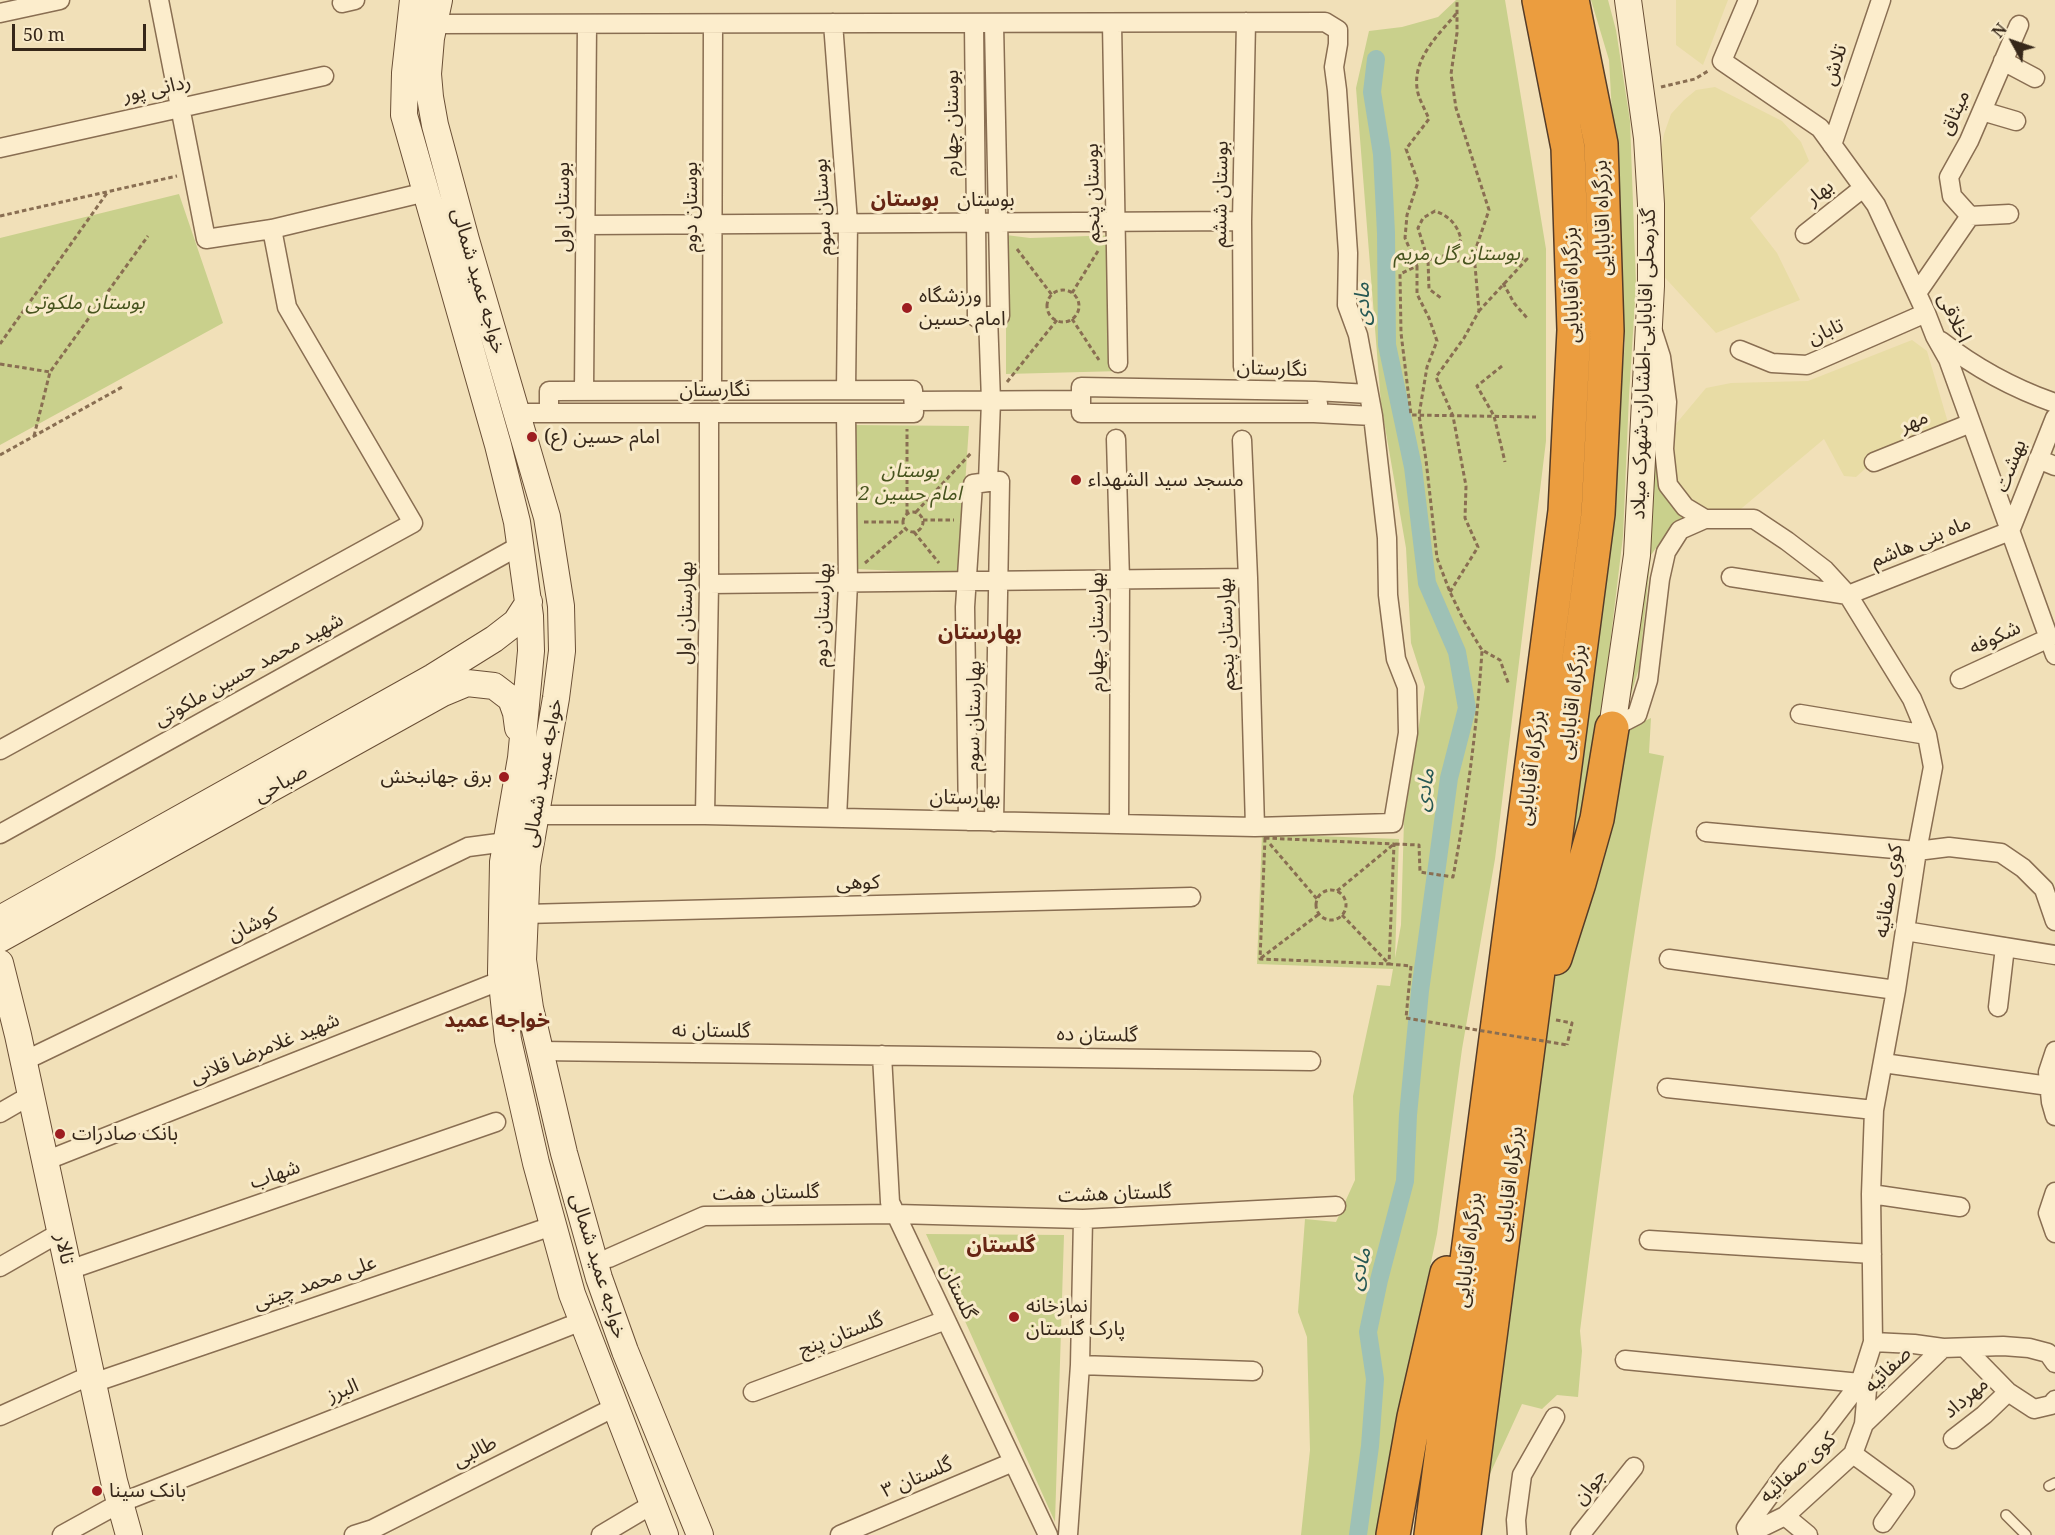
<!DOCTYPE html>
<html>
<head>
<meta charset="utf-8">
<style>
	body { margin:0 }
	#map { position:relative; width:2055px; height:1535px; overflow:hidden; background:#f1e0b8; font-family:"Noto Serif",serif }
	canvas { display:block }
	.north { position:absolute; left:1983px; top:12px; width:60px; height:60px; -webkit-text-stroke:4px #f8eac9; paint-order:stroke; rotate:310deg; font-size:16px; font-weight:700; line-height:24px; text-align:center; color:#362719 }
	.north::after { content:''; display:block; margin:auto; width:21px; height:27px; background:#362719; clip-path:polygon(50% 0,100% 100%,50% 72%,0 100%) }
	.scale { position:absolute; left:12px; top:24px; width:134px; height:27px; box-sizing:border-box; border:3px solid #362719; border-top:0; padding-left:8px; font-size:18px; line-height:21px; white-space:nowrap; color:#362719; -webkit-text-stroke:4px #f8eac9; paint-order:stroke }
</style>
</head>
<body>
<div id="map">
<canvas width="2055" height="1535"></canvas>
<div class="north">N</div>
<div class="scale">50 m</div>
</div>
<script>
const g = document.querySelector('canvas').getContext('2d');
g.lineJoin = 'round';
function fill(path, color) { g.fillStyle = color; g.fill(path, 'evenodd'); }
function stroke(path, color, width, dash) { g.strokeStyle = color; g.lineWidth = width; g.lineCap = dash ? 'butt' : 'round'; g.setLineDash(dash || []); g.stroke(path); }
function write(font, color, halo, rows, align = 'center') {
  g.font = font + ' "Noto Serif","Noto Sans Arabic",serif'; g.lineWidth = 6; g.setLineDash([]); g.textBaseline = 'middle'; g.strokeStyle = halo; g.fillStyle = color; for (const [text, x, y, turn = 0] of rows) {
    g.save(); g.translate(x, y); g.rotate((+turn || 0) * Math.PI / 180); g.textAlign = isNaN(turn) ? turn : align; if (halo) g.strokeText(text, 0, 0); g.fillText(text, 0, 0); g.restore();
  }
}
fill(new Path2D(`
	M1676,0H1728L1703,65L1676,45Z
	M1715,87L1782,121L1801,142L1809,161L1750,218L1777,253L1800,300L1716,333L1656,268V175L1664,134L1671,114L1684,100L1696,90Z
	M1912,340L1927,351L1949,426L1867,467L1856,477L1844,476L1824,439L1736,513H1706L1689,503L1672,482L1670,431L1706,388L1731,383L1808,381Z`), '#e8dca5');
fill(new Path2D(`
	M1456,0H1505L1546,249V441L1495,859L1462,1049L1437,1234L1403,1395L1383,1535H1301L1310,1450L1307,1337L1298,1312L1305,1219L1336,1222L1355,1180L1353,1096L1377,985L1390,986L1393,969L1257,964L1262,834L1399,839L1395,958L1401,925L1404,820L1425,687L1411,643L1406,548L1381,404L1356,88L1369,31L1402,27L1438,17Z
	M1591,0H1608L1616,30L1630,121L1636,285L1629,396L1623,536L1603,703L1581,826L1557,918L1609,513L1625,343L1609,60Z
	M179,194L223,323L0,445V238Z
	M1006,235L1030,238L1118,235L1122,371L1006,374Z
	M1657,377L1658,488L1688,518L1666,534L1651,555L1639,668L1626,711Z
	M853,425L969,426L959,574L857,569Z
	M1651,718L1649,753L1664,756C1630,946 1604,1138 1580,1331L1582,1351L1578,1397L1557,1395L1542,1409L1522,1404L1484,1487L1542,1017L1572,926L1619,733Z
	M926,1234L1064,1235L1055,1522Z`), '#c9d08c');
stroke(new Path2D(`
	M1358,1535L1370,1446L1375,1379L1368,1332L1379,1280L1405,1181L1408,1115L1420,991L1449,778L1467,708L1457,652L1427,583L1413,467L1387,345L1386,233L1382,154L1372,92L1376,59`), '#9ec1b6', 18);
const lane = new Path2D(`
	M2049,1486L2055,1483
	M2006,1515L2026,1535`);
const street = new Path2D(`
	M159,0L206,239L272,229L426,192
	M1748,0L1722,61L1820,128L1876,205L1926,313L1935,336L1948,359L2055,655
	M342,3L355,0
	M0,13L60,0
	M833,23L848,223L846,390
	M1112,23L1118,363
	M434,24L1325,22L1338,30V44L1334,67L1337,90L1348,253L1347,305L1358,335L1373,416L1387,538L1388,595L1396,659L1407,687L1408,733L1393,823L1255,827L705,815H537
	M974,24L977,318L988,316L991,401L988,482L1000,481L994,822
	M2003,61L2035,78
	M1982,111L2016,121
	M1832,145L1881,0
	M0,148L324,76
	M2009,214L1970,216L1952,196L1949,177L1969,141L2019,25
	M586,225L1242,221
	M1805,234L1863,188
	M1917,293L1970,216
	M988,316H1000L994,24
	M1653,332L1661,357L1667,402L1664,449L1668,485L1685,507L1705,519
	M1941,341C1977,369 2012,388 2055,403
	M1740,350L1772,363L1807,365L1926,313
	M1243,367L1242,221L1246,22
	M584,391L587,24
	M712,391L713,24
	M1315,391L1369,394
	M914,401L1081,400
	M516,413H914L913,390L549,391V413
	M1314,413L1318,404L1315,391L1081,387V413H1314L1373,416
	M1116,439L1120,580L1119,824
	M1242,440L1248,578L1255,827
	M2038,459L2055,466
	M1874,462L1971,423
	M1731,577L1848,595L2010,531L2055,418
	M709,584L1248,578
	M1960,679L2049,638
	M1800,714L1927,735
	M1612,728L1637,715L1648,680L1660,579L1666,552L1680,530L1705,519H1754L1787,541L1825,570L1848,595L1912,699L1927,735L1933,767L1917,851L1896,990L1874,1110L1871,1194L1873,1342L1860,1383L1625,1360
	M0,750L413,523L287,307L272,229
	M705,815L709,584V413
	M837,818L848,583L846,413
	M968,821L965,607L973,484L988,482
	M1706,832L1917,851L1949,847L2001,853L2023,868L2044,889L2055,921
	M0,834L521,545
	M525,914L1191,897
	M1905,931L2055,955
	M1669,959L1896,990
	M1998,1007L2005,947
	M540,1051L1311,1061
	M2055,1051L2048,1072L2051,1102L2055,1116
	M882,1055L890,1202L1048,1535
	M24,1061L468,847L506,842
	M1883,1063L2049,1086
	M1667,1088L1874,1110
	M0,1113L31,1095
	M45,1161L502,980
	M2055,1192L2048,1213L2055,1233
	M1871,1194L1960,1207
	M1649,1240L1872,1254
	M609,1258L704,1216L896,1214L1083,1219L1336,1206
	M0,1267L61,1232
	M69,1270L496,1122
	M1873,1342L1914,1344L1943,1348L2003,1346L2029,1348L2048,1353L2055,1363
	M1965,1348L2008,1392L2034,1409L2051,1405L2055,1400
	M1080,1365L1253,1371
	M93,1383L552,1226
	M1860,1383L1867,1390L1864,1424L1853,1454L1785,1516L1748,1534L1746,1528L1787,1471L1827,1426Z
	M753,1392L946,1320
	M0,1416L91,1375
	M1864,1424L1943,1348
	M1953,1439L1984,1415L2008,1392
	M1853,1454L1905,1492L1883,1523
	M1785,1516L1808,1535
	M62,1535L120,1503L582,1321
	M354,1535L373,1529L615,1407
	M601,1535L653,1504
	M840,1535L1013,1462
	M1068,1535L1080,1365L1083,1219
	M1517,1535L1516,1520L1522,1475L1555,1417
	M1580,1535L1634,1467`);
const secondary = new Path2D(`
	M413,0L405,73L404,115L498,445L517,522L530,616L531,651L521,758L503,862L501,973L508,1040L536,1163L572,1294L665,1535
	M439,0L431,38L428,74L430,97L435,125L466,240L547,517L561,606L562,651L556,698L527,865L523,960L530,1008L564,1153L599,1278L625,1351L700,1535
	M1612,728L1637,555L1651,286V204L1647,138L1628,0
	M0,919L433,677L494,639L516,622L529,602
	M0,939L443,693L467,683L494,686L511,699L516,713L518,728
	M0,963L18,1035L114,1481L129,1535`);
const highway = new Path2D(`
	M1555,958L1579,883L1597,819L1612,728
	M1393,1535L1414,1417L1447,1273
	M1431,1535L1565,511L1574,330L1568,148L1539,0
	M1464,1535L1598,514L1607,331L1601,144L1572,0`);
stroke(lane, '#896e52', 12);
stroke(street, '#896e52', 21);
stroke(secondary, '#6a4f36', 28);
stroke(highway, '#553c28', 36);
stroke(new Path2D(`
	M1456,14C1439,34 1413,58 1417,88C1418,98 1425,109 1429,119L1406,149L1418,182L1407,215L1405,238L1417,266L1400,274L1401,333L1411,415L1536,417
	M1661,87L1695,79L1708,71
	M0,216L177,176
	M1017,249L1052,295
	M1450,254L1459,262L1474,258
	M1474,254L1527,259L1479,311
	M1428,260L1454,253L1461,239C1457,224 1449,216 1435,211L1423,218L1418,228L1428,260L1429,289L1441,298
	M1417,266V294L1429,318L1437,341L1427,367L1419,415L1426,460L1437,558L1450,592L1463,619L1482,650L1500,660L1509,685
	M1503,283L1514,303L1528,319
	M1047 306a16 16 0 1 1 32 0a16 16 0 1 1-32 0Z
	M1072,293L1098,251
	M1072,319L1099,360
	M0,344L107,193
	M0,364L50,372
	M1502,366L1477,386L1494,416L1505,462
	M1007,382L1057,320
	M34,436L50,372L148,236
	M0,455L124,386
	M903 522a10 10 0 1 1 20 0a10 10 0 1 1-20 0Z
	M916,512L972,452
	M907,514V429
	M923,520H954
	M864,522H902
	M914,532L939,563
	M865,563L905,529
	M1450,592L1478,547L1465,518L1466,486L1453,416L1436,377L1464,338L1479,311L1474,254L1489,210L1456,108L1451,74L1457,33V0
	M1265,838L1394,844L1389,964L1260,959Z
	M1270,844L1317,899
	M1316 905a15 15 0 1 1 30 0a15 15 0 1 1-30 0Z
	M1337,891L1394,844L1419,845L1420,872L1453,877C1467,802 1477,727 1482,651
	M1342,915L1389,964L1411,966L1406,1018
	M1261,958L1319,914
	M1556,1020L1572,1023L1567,1045`), '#896e52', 3, [4.5, 3]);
stroke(lane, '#fcedcc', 9);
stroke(street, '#fcedcc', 18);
stroke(secondary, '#fcedcc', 26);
stroke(highway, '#eb9d3f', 33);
stroke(new Path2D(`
	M1406,1018L1567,1045`), '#896e52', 3, [4.5, 3]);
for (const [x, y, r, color] of [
	[907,308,6,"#9d1d20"],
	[532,437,6,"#9d1d20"],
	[1076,480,6,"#9d1d20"],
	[504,777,6,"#9d1d20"],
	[60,1134,6,"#9d1d20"],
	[1014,1317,6,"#9d1d20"],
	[97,1491,6,"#9d1d20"]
]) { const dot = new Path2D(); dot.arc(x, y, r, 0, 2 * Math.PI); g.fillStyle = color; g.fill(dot); stroke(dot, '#f8eac9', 2); }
write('20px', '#362719', '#f8eac9', [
	["تلاش",1835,65,-72],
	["ردانی پور",157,89,-12],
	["میثاق",1955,113,-66],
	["بوستان چهارم",952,123,-90],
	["بوستان پنجم",1093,193,-91],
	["بهار",1820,193,-38],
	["بوستان ششم",1221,194,-89],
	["بوستان",986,200],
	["بوستان اول",563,207,-90],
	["بوستان دوم",691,207,-90],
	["بوستان سوم",823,207,-93],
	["بزرگراه اقابابایی",1603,218,-92],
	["خواجه عمید شمالی",478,281,74],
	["بزرگراه آقابابایی",1572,285,-91],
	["اخلاقی",1954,318,65],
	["تابان",1826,332,-24],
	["گذرمحلی اقابابایی-اطشاران-شهرک میلاد",1644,364,-88],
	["نگارستان",1272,369,2],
	["نگارستان",715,390],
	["مهر",1914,422,-22],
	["بهشت",2011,466,-69],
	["ماه بنی هاشم",1921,542,-22],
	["بهارستان اول",686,613,-89],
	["بهارستان دوم",823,615,-88],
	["بهارستان چهارم",1097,632,-90],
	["بهارستان پنجم",1227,634,-92],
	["شکوفه",1995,638,-25],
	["شهید محمد حسین ملکوتی",249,670,-29],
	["بزرگراه اقابابایی",1573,702,-83],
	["بهارستان سوم",974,716,-89],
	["بزرگراه آقابابایی",1532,768,-83],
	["خواجه عمید شمالی",543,773,-80],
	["صباحی",281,784,-29],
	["بهارستان",965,798,1],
	["کوهی",858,883,-1],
	["کوی صفائیه",1889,891,-81],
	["کوشان",253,925,-26],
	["گلستان نه",711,1031,1],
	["گلستان ده",1097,1035,1],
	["شهید غلامرضا قلانی",265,1049,-22],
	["شهاب",275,1175,-19],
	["بزرگراه اقابابایی",1510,1184,-83],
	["گلستان هفت",766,1193,-1],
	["گلستان هشت",1115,1194,-2],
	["تالار",64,1249,78],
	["بزرگراه آقابابایی",1469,1250,-83],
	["خواجه عمید شمالی",598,1266,73],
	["علی محمد چیتی",315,1283,-19],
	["گلستان",958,1292,65],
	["گلستان پنج",841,1335,-21],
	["صفائیه",1888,1370,-44],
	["البرز",343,1391,-22],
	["مهرداد",1966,1398,-40],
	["طالبی",475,1452,-27],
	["کوی صفائیه",1798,1468,-42],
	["گلستان ۳",917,1478,-23],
	["جوان",1590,1487,-51]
]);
write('italic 20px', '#47541e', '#f8eac9', [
	["بوستان گل مریم",1457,254],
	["بوستان ملکوتی",85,303],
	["بوستان",910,471],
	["امام حسین 2",910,494]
]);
write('20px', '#362719', '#f8eac9', [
	["ورزشگاه",919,296],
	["امام حسین",919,319],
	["امام حسین (ع)",544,437],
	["مسجد سید الشهداء",1088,480],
	["برق جهانبخش",492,777,"right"],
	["بانک صادرات",72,1134],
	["نمازخانه",1026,1306],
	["پارک گلستان",1026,1329],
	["بانک سینا",109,1491]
], 'left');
write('bold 21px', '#672514', '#f8eac9', [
	["بوستان",905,200],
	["بهارستان",980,633],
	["خواجه عمید",497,1021],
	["گلستان",1001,1246]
]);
write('italic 21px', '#265854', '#f8eac9', [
	["مادی",1363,304,-91],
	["مادی",1425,790,-81],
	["مادی",1360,1269,-76]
]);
</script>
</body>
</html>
